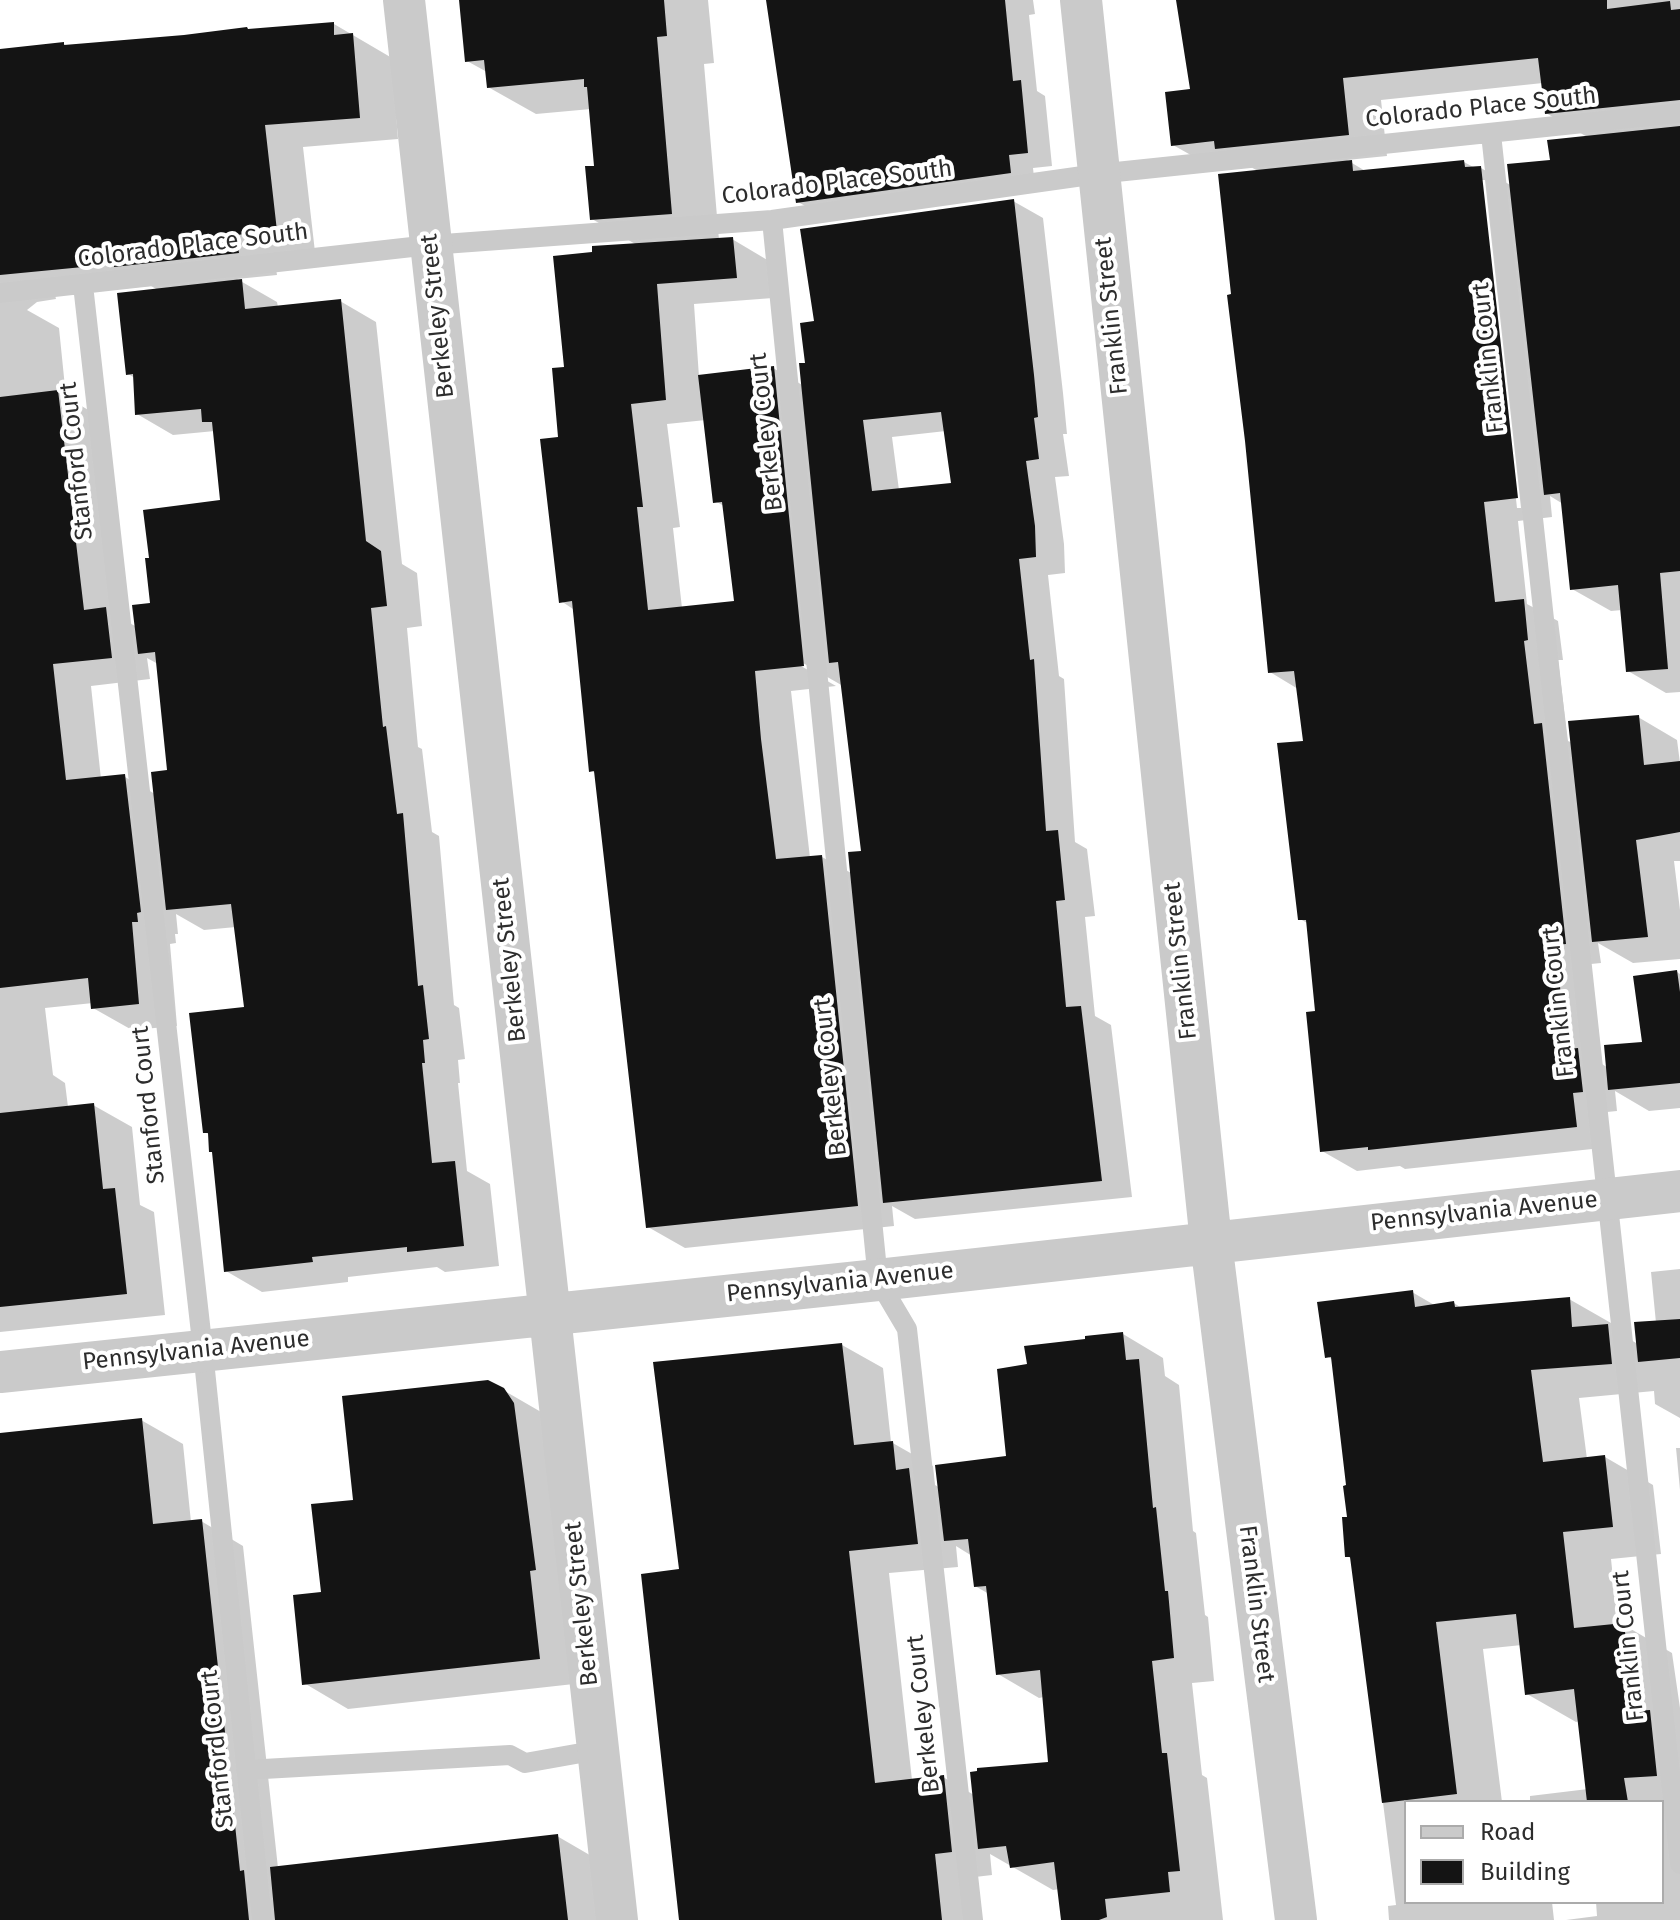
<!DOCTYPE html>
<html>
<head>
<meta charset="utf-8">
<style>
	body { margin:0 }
	#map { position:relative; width:1680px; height:1920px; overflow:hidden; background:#fff; font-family:"Fira Sans",sans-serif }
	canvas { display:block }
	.legend { position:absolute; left:1404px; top:1800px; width:260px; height:104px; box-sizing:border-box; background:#fff; border:2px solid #ababab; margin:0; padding:10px 14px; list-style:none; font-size:24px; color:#2d2d2d }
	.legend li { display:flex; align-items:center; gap:16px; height:40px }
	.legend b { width:40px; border:2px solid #ababab }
</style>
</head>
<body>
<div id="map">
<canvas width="1680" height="1920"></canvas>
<ul class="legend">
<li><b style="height:10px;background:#cacaca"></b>Road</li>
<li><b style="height:22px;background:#141414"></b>Building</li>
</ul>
</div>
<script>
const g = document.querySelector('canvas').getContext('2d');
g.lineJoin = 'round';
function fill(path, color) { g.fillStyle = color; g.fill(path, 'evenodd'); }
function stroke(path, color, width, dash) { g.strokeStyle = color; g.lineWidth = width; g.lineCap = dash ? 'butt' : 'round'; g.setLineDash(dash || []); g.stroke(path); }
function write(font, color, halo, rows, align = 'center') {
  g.font = font + ' "Fira Sans",sans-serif'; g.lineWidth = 8; g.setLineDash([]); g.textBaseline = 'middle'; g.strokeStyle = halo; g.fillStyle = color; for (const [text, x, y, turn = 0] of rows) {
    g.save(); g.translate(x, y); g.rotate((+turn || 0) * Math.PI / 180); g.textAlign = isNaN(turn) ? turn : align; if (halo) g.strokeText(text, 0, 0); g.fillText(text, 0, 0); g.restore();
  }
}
fill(new Path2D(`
	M461,0H708L714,63L704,64L719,240L732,239L769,261L773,298L694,304L699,377L773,368L804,386L816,323L1013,201L1043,218L1063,393L1067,434H1063L1069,476L1055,477L1064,544L1065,573L1048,575L1059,676L1064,679L1075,842L1087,849L1095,916L1085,917L1095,1016L1111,1025L1132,1197L915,1219L892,1206L894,1226L685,1248L648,1227L596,774L591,770L573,609L561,601L560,439L567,368L637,245L592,219L596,167L591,109L536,114L488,87L487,72L467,61ZM706,420L715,501L724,506L736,602L682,608L673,528L680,527L667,424ZM946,431L954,485L899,490L892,437ZM796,659L843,686L864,853L853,874L822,857L810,858L791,691L836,686L794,662Z
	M768,0H1033L1035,14L1029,15L1037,91L1045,96L1052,166L1033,168L1035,186L823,216L798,202Z
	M1177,0H1680V692L1666,693L1628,671L1622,610L1611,611L1572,589L1563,504L1550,496L1552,517L1518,521L1527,604L1558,621L1563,660H1558L1568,741L1573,743L1638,717L1677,740L1680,763V861H1674L1680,910V959L1633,963L1598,943L1601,963L1591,964L1602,1064L1608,1068L1644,1043L1677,972L1680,974V1108L1649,1111L1615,1091L1617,1111L1607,1112L1611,1147L1405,1169L1400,1166L1357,1171L1322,1151L1317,1012L1309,924L1300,919L1305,743L1298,689L1270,672L1233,296L1260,172L1245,164L1212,167L1173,145L1192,91ZM1543,83L1546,113L1589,138L1512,186L1481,168H1475L1464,162L1367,172L1347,160L1387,156L1381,100ZM1481,180H1485L1521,508H1517Z
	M334,24L392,58L398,139L303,147L315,252L274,256L277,275L237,279L277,302L278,307L340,301L376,322L402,564L417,573L422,626L407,628L418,747L422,749L432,832L439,836L454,1005L459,1008L465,1059L458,1060L460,1083H458L467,1171L490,1184L499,1266L445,1272L437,1267L348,1277V1282L262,1292L226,1271L214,1153L210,1135L205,1132L246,1008L236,927L204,930L176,914L178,934H175L176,943L170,944L177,1026L132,1030L93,1008V1003L45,1008L53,1075L65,1083L68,1107L93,1105L132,1127L140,1205L154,1212L165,1315L0,1332V55L64,44L67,46ZM151,286L158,290L128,374L135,378L137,414L173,435L215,431L222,502L137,627L120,618L97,415L66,397L59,328L27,310L37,302L56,299L55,295ZM147,658L158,664L169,772L155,794L125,777L101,779L91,686L150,679Z
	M1680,1269V1418L1655,1404L1654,1391L1579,1398L1587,1459L1605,1457L1653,1485L1661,1554L1611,1559L1618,1625H1624L1672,1653L1680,1708V1920H1566L1597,1916L1596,1902H1662V1802H1530V1796L1588,1789L1580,1721L1576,1722L1527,1694L1522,1645L1483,1649L1502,1802H1406V1902H1552L1554,1920H1389L1388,1906L1396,1905L1352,1559L1347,1556L1348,1487L1333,1360L1327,1356L1412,1292L1436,1306L1454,1303L1463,1309L1569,1299L1618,1327V1333L1638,1344L1656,1323L1651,1272Z
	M1123,1334L1163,1358L1165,1376L1179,1385L1193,1531L1196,1533L1205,1615L1208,1617L1214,1681L1192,1683L1202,1775L1207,1778L1223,1920H1063L1060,1889L1053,1890L990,1854L992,1875L975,1877L980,1920H681V1571L842,1345L883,1368L891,1442L933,1466L935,1485L940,1488L1008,1458L1029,1366ZM956,1546L972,1556L975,1586L989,1594L998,1674L1039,1698L1044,1697L1050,1763L974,1795L943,1777L912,1780L889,1573L958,1567Z
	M503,1390L548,1416L583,1683L348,1709L304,1683L323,1594L355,1502Z
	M141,1420L183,1444L191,1522L201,1521L243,1546L278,1868L557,1836L600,1861L606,1920H0V1435Z
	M1676,1448H1680V1490Z`), '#0003');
fill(new Path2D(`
	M459,0H664L667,36L657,37L672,214L590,220L585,166H594L587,87H584V79L487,88L484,60L465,62Z
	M766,0H1005L1013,81L1021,80L1028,153L1009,155L1011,173L796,203Z
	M1176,0H1607V9L1670,1L1671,10L1680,9V100L1545,114L1538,58L1343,78L1349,135L1215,149L1214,141L1171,146L1165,92L1190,89Z
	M334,22V35L353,33L360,118L265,125L277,231L236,235L239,253L114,267V264L0,275V49L64,42V45L184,35L247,27L248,29Z
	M1680,126V571L1660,573L1668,669L1626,672L1618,585L1570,590L1560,493L1544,495L1507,164L1550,160L1547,140Z
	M1352,160L1353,171L1464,160L1465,167L1481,166L1518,498L1484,502L1495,602L1524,599L1528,640L1524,641L1534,724L1542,723L1566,944L1557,945L1564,1041H1567L1568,1049L1578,1048L1583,1092L1573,1093L1577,1127L1368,1150V1147L1320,1152L1306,1012L1315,1011L1306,920H1298L1277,743L1303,741L1294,671L1268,673L1245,441L1227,295L1231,294L1218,174Z
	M1014,199L1034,375L1038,417L1034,418L1039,459L1026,461L1035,526L1036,557L1019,559L1030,660L1034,659L1046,831L1058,830L1065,900L1056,901L1066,1007L1081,1006L1102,1181L883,1203L848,852L861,851L838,662L829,663L799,363H805L800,323L814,321L800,229ZM941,412L951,483L872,491L863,420Z
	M733,237L737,278L657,284L666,400L631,404L643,507H637L648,610L734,601L722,502L713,503L698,375L774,366L804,666L755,671L761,739L776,859L822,855L858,1206L646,1228L594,771L589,772L572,601L559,603L540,439L558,437L552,368L564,367L553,256L592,252V246Z
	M242,279L245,309L341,299L366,541L381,551L387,606L371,608L383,727L386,726L397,814L403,813L418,986L423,985L429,1039L423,1040L425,1063H422L432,1163L455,1161L464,1246L407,1252V1247L312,1257L313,1262L224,1272L212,1152H209L208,1133H203L189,1013L244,1007L231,904L166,910L151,772L167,770L155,652L138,654L132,605L150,603L145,558H149L143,510L220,500L212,422H202L201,409L135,415L133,374L126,375L117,293Z
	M58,390L84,610L106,607L112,658L53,664L66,780L125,774L141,912L137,913L138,922H132L139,1004L91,1009L88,978L0,988V397Z
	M1639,715L1644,765L1680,761V832L1636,840L1648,937L1592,942L1568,721Z
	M1677,970L1680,992V1083L1608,1090L1604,1045L1642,1042L1633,976Z
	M94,1103L103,1189L115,1188L127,1294L0,1307V1113Z
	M1413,1290L1415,1307L1454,1301L1455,1307L1570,1297L1572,1327L1608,1324L1612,1364L1531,1370L1543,1462L1605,1455L1613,1527L1563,1532L1574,1628L1624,1623L1634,1711L1650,1710L1657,1776L1624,1778L1628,1802H1587L1574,1689L1525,1695L1516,1614L1436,1622L1457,1794L1382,1803L1350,1557H1345L1342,1517H1347L1343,1486L1346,1485L1331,1357L1325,1358L1317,1302Z
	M1680,1319V1358L1638,1362L1634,1322Z
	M1123,1332L1126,1360L1139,1359L1153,1508L1156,1507L1165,1591H1168L1174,1658L1152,1661L1162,1753H1167L1180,1871L1168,1872L1170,1892L1105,1899L1107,1917L1099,1920H1061L1054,1862L1010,1868L1006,1846L978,1849L970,1772L977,1771V1768L1048,1762L1040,1670L996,1675L986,1586L974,1587L968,1539L944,1541L935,1465L1006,1456L997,1369L1027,1364L1024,1346L1085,1339V1336Z
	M842,1343L854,1445L893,1441L896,1470L909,1468L918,1544L849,1551L875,1783L944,1775L952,1852L935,1854L942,1920H679L641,1574L679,1569L653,1362Z
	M488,1380L504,1388L514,1403L536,1570L530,1571L540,1659L302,1685L293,1595L321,1592L311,1504L353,1500L342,1396Z
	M142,1418L153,1524L202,1519L240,1871L244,1870L249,1920H0V1433Z
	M558,1834L568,1920H275L270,1867Z`), '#141414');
stroke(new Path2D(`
	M1491,134L1680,1864
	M772,220L878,1280L907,1329L973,1920
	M83,285L203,1351L262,1920
	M0,293L430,245L772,220L1097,174L1680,113
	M246,1770L510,1755L525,1763L598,1750`), '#cacaca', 20);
stroke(new Path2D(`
	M404,0L617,1920
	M1081,0L1211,1242L1296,1920
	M0,1372L878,1280L1680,1191`), '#cacaca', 42);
write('24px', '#2d2d2d', '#fff', [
	["Colorado Place South",1481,108,-6],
	["Colorado Place South",837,183,-7],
	["Colorado Place South",193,246,-7],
	["Berkeley Street",438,316,-96],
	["Franklin Street",1112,316,-96],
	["Franklin Court",1489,358,-96],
	["Berkeley Court",767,432,-96],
	["Stanford Court",77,461,-96],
	["Berkeley Street",510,960,-96],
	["Franklin Street",1181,961,-96],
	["Franklin Court",1559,1002,-96],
	["Berkeley Court",831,1077,-96],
	["Stanford Court",149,1105,-96],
	["Pennsylvania Avenue",1484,1212,-6],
	["Pennsylvania Avenue",840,1283,-6],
	["Pennsylvania Avenue",196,1351,-6],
	["Berkeley Street",582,1604,-96],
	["Franklin Street",1256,1604,83],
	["Franklin Court",1629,1646,-96],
	["Berkeley Court",924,1714,-96],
	["Stanford Court",218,1749,-96]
]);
</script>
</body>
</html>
